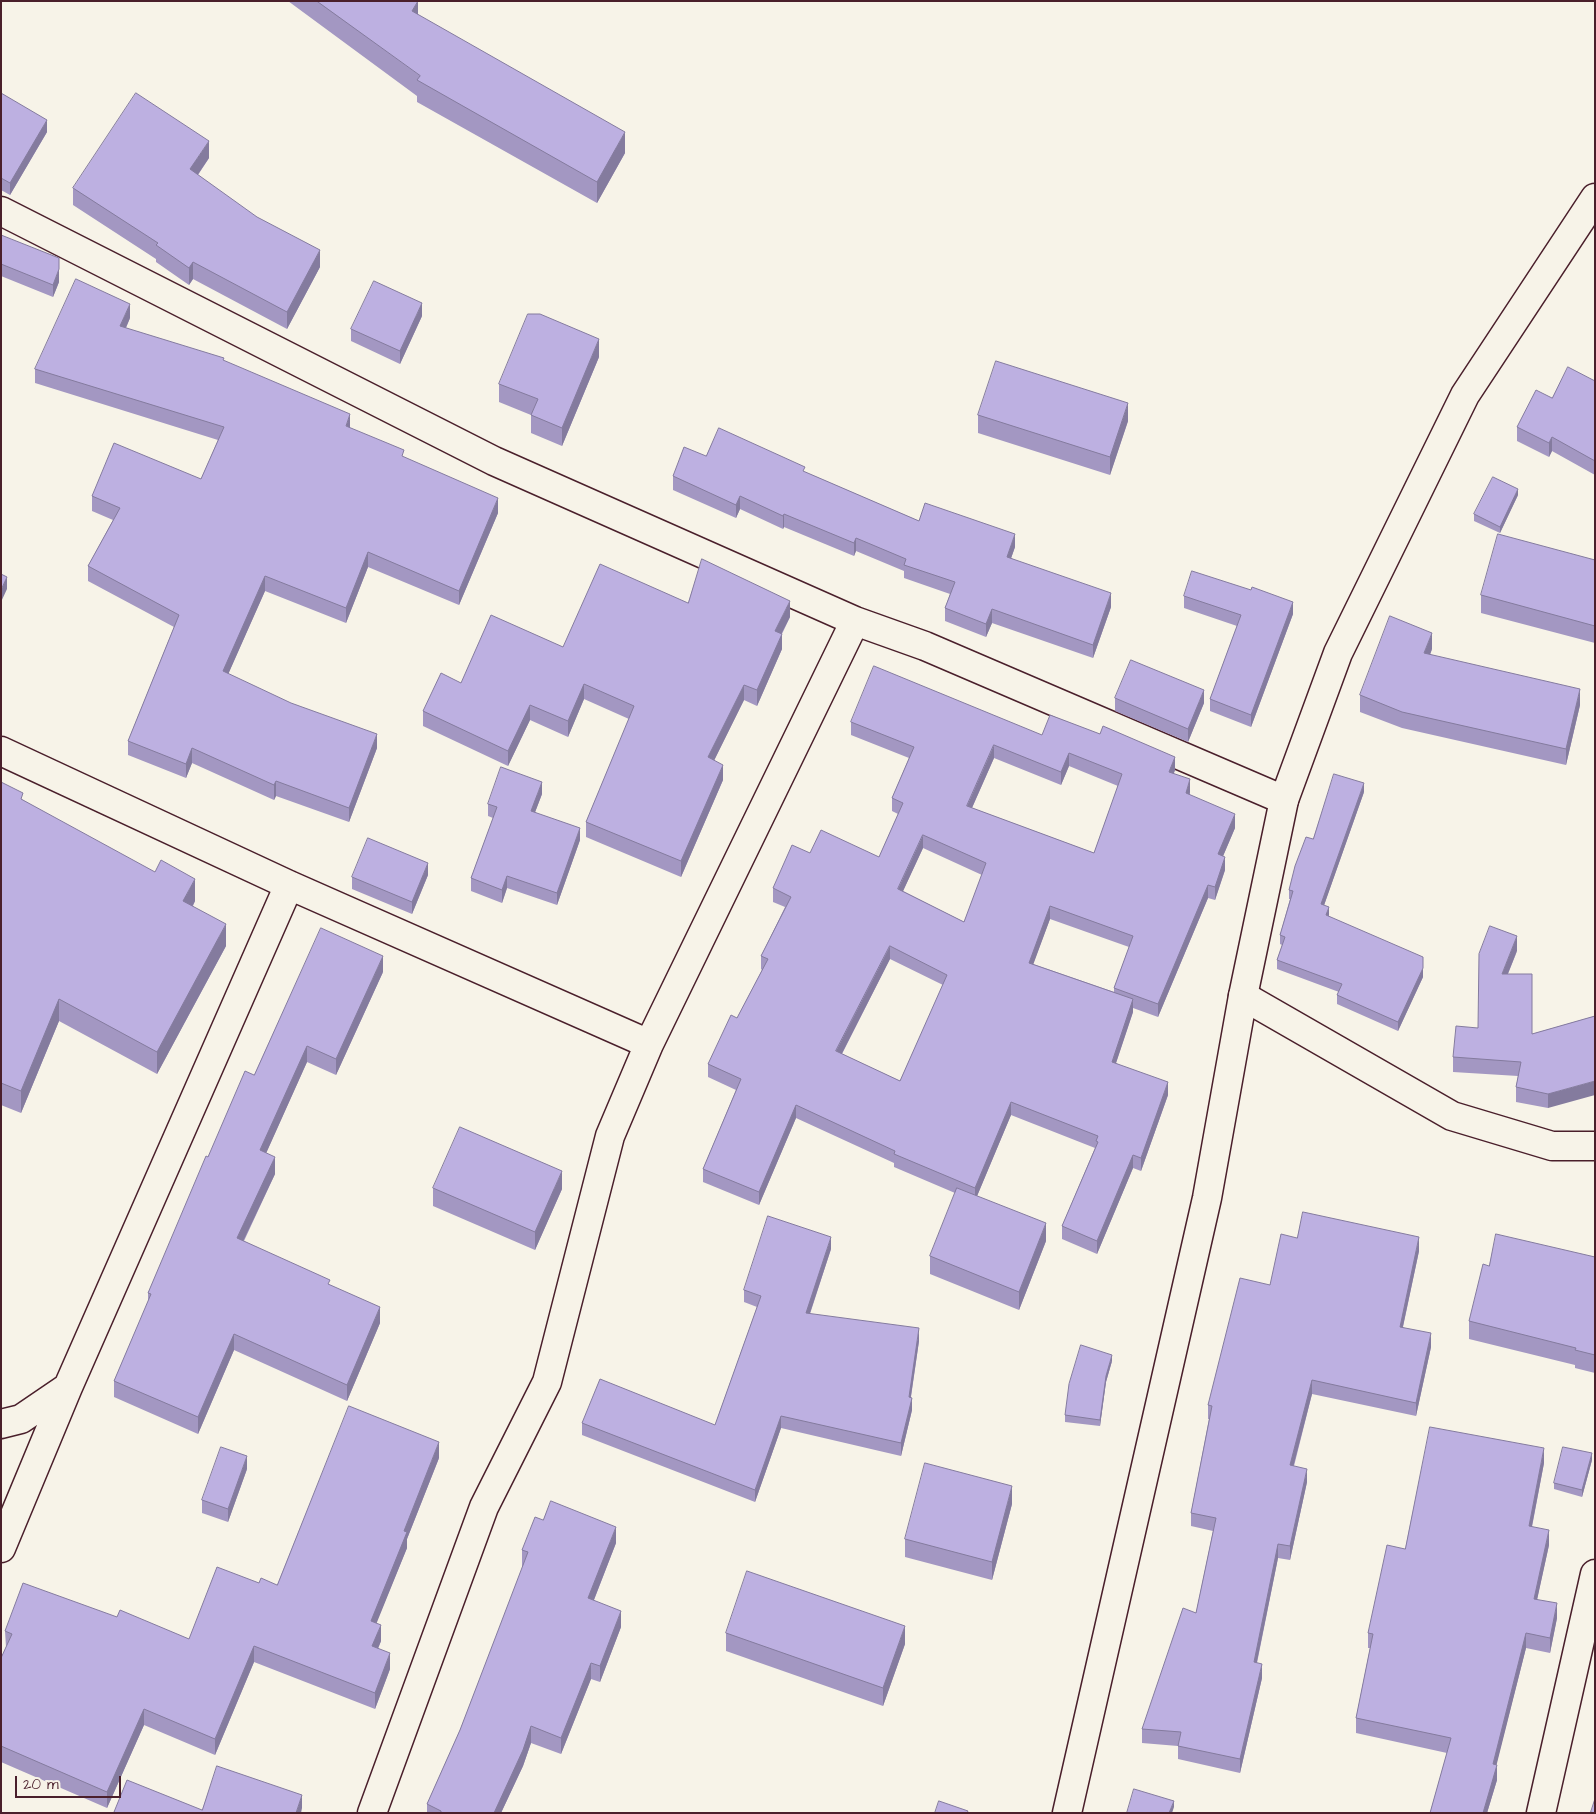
<!DOCTYPE html>
<html>
<head>
<meta charset="utf-8">
<style>
	body { margin:0 }
	#map { position:relative; width:1596px; height:1814px; overflow:hidden; background:#f7f3e8; font-family:"Architects Daughter",sans-serif }
	canvas { display:block }
	.frame { position:absolute; inset:0; border:2px solid #4a1f2b; pointer-events:none }
	.scale { position:absolute; left:15px; top:1776px; width:106px; height:22px; box-sizing:border-box; border:2px solid #4a1f2b; border-top:0; padding-left:6px; font-size:15px; line-height:18px; white-space:nowrap; color:#4a1f2b; -webkit-text-stroke:4px #f7f3e8; paint-order:stroke }
</style>
</head>
<body>
<div id="map">
<canvas width="1596" height="1814"></canvas>
<div class="frame"></div>
<div class="scale">20 m</div>
</div>
<script>
const g = document.querySelector('canvas').getContext('2d');
g.lineJoin = 'round';
function stroke(path, color, width, dash) { g.strokeStyle = color; g.lineWidth = width; g.lineCap = dash ? 'butt' : 'round'; g.setLineDash(dash || []); g.stroke(path); }
function fill(path, color) { g.fillStyle = color; g.fill(path, 'evenodd'); }
const minor = new Path2D(`
	M1,211L494,461L855,621L925,646L1284,800
	M1,751L289,885L649,1044
	M1243,996L1452,1116L1552,1146H1595
	M1,1424L21,1419L68,1387
	M1,1548L68,1387L289,885
	M372,1813L484,1507L547,1382L610,1136L649,1044L855,621
	M1541,1813L1595,1574`);
const tertiary = new Path2D(`
	M1067,1813L1207,1198L1243,996L1284,800L1338,653L1465,395L1595,198`);
stroke(minor, '#4a1f2b', 31);
stroke(tertiary, '#4a1f2b', 31);
stroke(minor, '#f7f3e8', 28);
stroke(tertiary, '#f7f3e8', 28);
fill(new Path2D(`
	M288,1H418V15L625,153L597,203L417,102V96Z
	M1,93L47,132L10,195L1,190Z
	M209,158L198,175L320,267L287,329L193,279L189,285L156,262V259L73,205V188Z
	M1,235L59,282L53,297L1,276Z
	M422,316L400,364L351,341V329Z
	M130,318L126,328L224,361L350,428L404,458L498,513L459,605L368,567L346,623L265,591L228,674L377,748L349,822L276,796L274,800L192,763L186,778L128,755V741L174,627L88,581V566L113,520L92,511V496L201,479L218,440L35,383V369Z
	M599,357L562,446L531,433V415L499,402V384Z
	M1595,381V475L1552,451L1549,457L1517,441V427L1552,398Z
	M978,415L1128,421L1110,475L978,433Z
	M706,456L805,472L919,521L1015,547L1011,558L1111,607L1093,658L992,623L986,637L945,621V608L950,594L904,578V571L856,551L854,556L784,527L783,529L740,509L736,518L673,490V476Z
	M1518,495L1500,533L1474,521V514Z
	M1595,560V643L1481,613V595Z
	M1184,596L1293,614L1251,727L1210,711V699L1237,626L1184,608Z
	M688,603L790,617L782,634V649L757,706L744,700L714,760L723,780L681,877L586,837V822L629,719L584,699L568,737L530,720L508,766L423,726V711L461,683Z
	M1432,649L1430,655L1580,705L1566,765L1402,728L1360,712V695Z
	M1115,698L1204,703L1188,742L1115,711Z
	M851,722L1042,735L1175,770L1174,773L1190,792V795L1235,828L1223,856L1225,870L1215,900L1208,898L1158,1017L1133,1008V1012L1116,1063L1168,1095L1141,1171L1133,1168L1097,1254L1062,1239V1226L1095,1148L1011,1115L977,1196L1046,1241L1019,1310L930,1274V1256L955,1193L894,1167V1163L796,1118L759,1205L703,1182V1169L736,1090L708,1077V1064L737,1018L762,970L761,969V956L785,907L773,902V888L810,853L879,857L898,814L892,811V798L909,758L851,735ZM994,758L1061,785L1069,766L1118,786L1094,853L972,808ZM923,848L982,875L964,922L903,891ZM1050,919L1129,947L1114,988V992L1033,964ZM890,959L943,985L900,1081L842,1054Z
	M1,782L23,800L195,901L193,906L226,946L157,1074L59,1021L21,1113L1,1105Z
	M1364,792L1324,905L1329,916L1423,977L1398,1031L1337,1004V995L1339,992L1277,969V960L1282,945L1280,944V935L1290,899H1289V890L1313,839Z
	M542,794L535,812L580,840L557,905L507,888L502,903L471,891V878L493,818L488,816V804Z
	M428,875L412,914L352,889V877Z
	M1517,951L1508,974L1532,1034L1595,1016L1548,1108L1516,1102V1087L1518,1076L1453,1072V1057L1478,1028Z
	M383,972L336,1075L307,1062L266,1153L275,1174L244,1241L330,1285L380,1323L347,1401L234,1350L198,1434L114,1397V1381L148,1302V1293L208,1157L254,1075Z
	M433,1188L562,1189L535,1250L433,1206Z
	M1297,1238L1419,1251L1403,1327L1431,1347L1416,1416L1312,1394L1294,1466L1307,1482L1290,1560L1278,1558L1257,1663L1262,1678L1240,1773L1178,1759V1746L1142,1743V1729L1196,1613L1213,1531L1191,1526V1513L1209,1419H1208V1405L1270,1285Z
	M831,1249L810,1314L919,1341L911,1397L912,1410L901,1456L781,1428L755,1502L582,1435V1423L715,1425L757,1307L744,1302V1290Z
	M1595,1257V1373L1575,1368V1365L1469,1339V1321L1489,1266Z
	M1112,1361L1106,1382L1100,1426L1065,1422V1415Z
	M439,1458L407,1539V1548L376,1623L381,1641L378,1649L390,1669L375,1709L254,1662L215,1755L144,1725L107,1808L1,1762V1658L6,1647L5,1631L117,1617L189,1639L259,1583L277,1585Z
	M1592,1460L1582,1497L1554,1489V1483Z
	M1544,1463L1532,1527L1549,1545L1537,1599L1557,1618L1550,1653L1526,1648L1496,1765L1497,1780L1487,1813H1430L1447,1753L1356,1733V1718L1370,1648H1368V1633L1405,1549Z
	M247,1469L228,1522L202,1513V1500Z
	M1012,1504L992,1580L905,1557V1539Z
	M616,1543L594,1600L621,1627L600,1682L591,1679L561,1754L531,1743L523,1766L501,1813H427V1804L460,1730L523,1567L522,1566V1550Z
	M726,1633L905,1644L883,1706L726,1651Z`), '#a397c2');
fill(new Path2D(`
	M418,2V23L412,11Z
	M47,120V132L10,195V183Z
	M625,132V153L597,203V182Z
	M209,141V158L190,186V169Z
	M320,250V267L287,329V312Z
	M193,262V279L189,285V268Z
	M59,269V282L53,297V285Z
	M422,303V316L400,364V351Z
	M130,304V318L120,341V326Z
	M599,339V357L562,446V428Z
	M1128,403V421L1110,475V457Z
	M350,414V428L346,426Z
	M1552,437V451L1549,457V443Z
	M1518,489V495L1500,533V527Z
	M740,496V509L736,518V505Z
	M498,498V513L459,605V591Z
	M784,514V527L783,529V516Z
	M1015,534V547L1007,570V557Z
	M856,538V551L854,556V543Z
	M368,552V567L346,623V608Z
	M265,576V591L223,686V671Z
	M7,577V589L1,602V590Z
	M1111,593V607L1093,658V645Z
	M790,601V617L775,646V631Z
	M1293,602V614L1251,727V715Z
	M992,609V623L986,637V624Z
	M1432,633V649L1424,670V653Z
	M782,634V649L757,706V690Z
	M584,684V699L568,737V721Z
	M744,685V700L708,773V757Z
	M1580,689V705L1566,765V749Z
	M1204,690V703L1188,742V729Z
	M530,705V720L508,766V751Z
	M377,734V748L349,822V808Z
	M994,745V758L967,819V806Z
	M192,748V763L186,778V764Z
	M1069,753V766L1061,785V772Z
	M1175,757V770L1169,785V772Z
	M723,765V780L681,877V861Z
	M1190,779V792L1186,806V793Z
	M276,781V796L274,800V785Z
	M542,782V794L531,823V811Z
	M1364,783V792L1321,914V904Z
	M1235,814V828L1218,868V854Z
	M580,828V840L557,905V893Z
	M923,835V848L898,902V889Z
	M1225,857V870L1215,900V887Z
	M428,863V875L412,914V902Z
	M507,876V888L502,903V890Z
	M195,879V901L183,924V901Z
	M1208,885V898L1158,1017V1004Z
	M1050,906V919L1029,976V963Z
	M1329,907V916L1326,915Z
	M226,924V946L157,1074V1052Z
	M1517,936V951L1502,988V974Z
	M890,946V959L836,1065V1051Z
	M383,956V972L336,1075V1059Z
	M1423,968V977L1398,1031V1022Z
	M59,999V1021L21,1113V1091Z
	M1133,999V1012L1112,1075V1062Z
	M307,1046V1062L260,1167V1150Z
	M1595,1081V1095L1548,1108V1094Z
	M1168,1082V1095L1141,1171V1158Z
	M1011,1102V1115L975,1201V1188Z
	M796,1105V1118L759,1205V1192Z
	M1133,1155V1168L1097,1254V1241Z
	M275,1157V1174L237,1254V1238Z
	M562,1171V1189L535,1250V1232Z
	M1046,1223V1241L1019,1310V1292Z
	M831,1237V1249L806,1325V1313Z
	M1419,1237V1251L1400,1340V1327Z
	M380,1307V1323L347,1401V1385Z
	M919,1328V1341L909,1409V1397Z
	M1431,1333V1347L1416,1416V1403Z
	M234,1334V1350L198,1434V1417Z
	M1112,1355V1361L1106,1382L1100,1426V1420L1106,1376Z
	M1312,1380V1394L1290,1479V1465Z
	M912,1398V1410L901,1456V1443Z
	M781,1416V1428L755,1502V1490Z
	M439,1442V1458L407,1539V1548L371,1637V1621L404,1531Z
	M1544,1448V1463L1529,1541V1526Z
	M1592,1453V1460L1582,1497V1490Z
	M247,1456V1469L228,1522V1509Z
	M1307,1469V1482L1290,1560V1546Z
	M1012,1486V1504L992,1580V1562Z
	M616,1527V1543L588,1615V1598Z
	M1549,1530V1545L1534,1614V1599Z
	M1278,1544V1558L1254,1676V1662Z
	M1557,1603V1618L1550,1653V1638Z
	M621,1611V1627L600,1682V1666Z
	M381,1625V1641L372,1662V1646Z
	M905,1626V1644L883,1706V1688Z
	M1526,1633V1648L1493,1779V1764Z
	M254,1646V1662L215,1755V1739Z
	M390,1653V1669L375,1709V1693Z
	M591,1663V1679L561,1754V1738Z
	M1262,1664V1678L1240,1773V1759Z
	M144,1709V1725L107,1808V1792Z
	M531,1726V1743L523,1766L501,1813H494Z
	M1497,1765V1780L1487,1813H1483Z
	M302,1795V1808L301,1813H296Z
	M1174,1801V1807L1172,1813H1169Z`), '#847b9e');
const building = new Path2D(`
	M317,1H418L412,11L625,132L597,182L417,80L420,76Z
	M1,93L47,120L10,183L1,178Z
	M136,93L209,141L190,169L257,217L320,250L287,312L193,262L189,268L156,245L158,243L73,188Z
	M1,235L59,258V269L53,285L1,264Z
	M76,279L130,304L120,326L224,358L223,360L350,414L346,426L404,450L402,456L498,498L459,591L368,552L346,608L265,576L223,671L291,703L377,734L349,808L276,781L274,785L192,748L186,764L128,741L179,615L88,566L120,508L92,496L114,443L201,479L224,427L35,369Z
	M374,281L422,303L400,351L351,329Z
	M528,314H540L599,339L562,428L531,415L538,399L499,384Z
	M996,361L1128,403L1110,457L978,415Z
	M1568,367L1595,381V461L1552,437L1549,443L1517,427L1536,390L1552,398Z
	M719,428L805,467L803,471L919,521L925,503L1015,534L1007,557L1111,593L1093,645L992,609L986,624L945,608L955,582L904,565L906,559L856,538L854,543L784,514L783,516L740,496L736,505L673,476L684,447L706,456Z
	M1493,477L1518,489L1500,527L1474,514Z
	M1498,534L1595,560V626L1481,595Z
	M702,559L790,601L775,631L782,634L757,690L744,685L708,757L723,765L681,861L586,822L634,706L584,684L568,721L530,705L508,751L423,711L441,673L461,683L491,615L563,647L600,564L688,603Z
	M1192,571L1251,590L1252,587L1293,602L1251,715L1210,699L1241,615L1184,596Z
	M1,574L7,577L1,590Z
	M1390,616L1432,633L1424,653L1580,689L1566,749L1402,712L1360,695Z
	M1131,660L1204,690L1188,729L1115,698Z
	M874,666L1042,735L1050,715L1100,734L1103,726L1175,757L1169,772L1190,779L1186,793L1235,814L1218,854L1225,857L1215,887L1208,885L1158,1004L1114,988L1133,936L1050,906L1029,963L1133,999L1112,1062L1168,1082L1141,1158L1133,1155L1097,1241L1062,1226L1098,1142L1096,1141L1098,1136L1011,1102L975,1188L894,1154L895,1151L796,1105L759,1192L703,1169L741,1079L708,1064L731,1015L737,1018L768,959L761,956L791,897L773,888L792,845L810,853L821,830L879,857L903,803L892,798L914,747L851,722ZM994,745L1061,772L1069,753L1122,774L1094,853L967,806ZM923,835L986,863L964,922L898,889ZM890,946L947,975L900,1081L836,1051Z
	M501,767L542,782L531,811L580,828L557,893L507,876L502,890L471,878L497,807L488,804Z
	M1334,774L1364,783L1321,904L1329,907L1326,915L1423,957V968L1398,1022L1337,995L1342,984L1277,960L1285,937L1280,935L1293,891L1289,890L1295,866L1306,837L1313,839Z
	M1,782L23,793L21,799L155,872L161,860L195,879L183,901L226,924L157,1052L59,999L21,1091L1,1083Z
	M368,838L428,863L412,902L352,877Z
	M1490,926L1517,936L1502,974H1532V1034L1595,1016V1081L1548,1094L1516,1087L1521,1062L1453,1057L1456,1026L1478,1028L1479,954Z
	M321,928L383,956L336,1059L307,1046L260,1150L275,1157L237,1238L330,1280L328,1284L380,1307L347,1385L234,1334L198,1417L114,1381L151,1294L148,1293L206,1156L208,1157L245,1071L254,1075Z
	M460,1127L562,1171L535,1232L433,1188Z
	M957,1188L1046,1223L1019,1292L930,1256Z
	M1303,1212L1419,1237L1400,1327L1431,1333L1416,1403L1312,1380L1290,1465L1307,1469L1290,1546L1278,1544L1254,1662L1262,1664L1240,1759L1178,1746L1181,1732L1142,1729L1183,1608L1196,1613L1216,1518L1191,1513L1212,1406L1208,1405L1240,1278L1270,1285L1281,1234L1297,1238Z
	M768,1216L831,1237L806,1313L919,1328L909,1397L912,1398L901,1443L781,1416L755,1490L582,1423L600,1379L715,1425L761,1296L744,1290Z
	M1496,1234L1595,1257V1355L1575,1350L1576,1348L1469,1321L1483,1264L1489,1266Z
	M1081,1345L1112,1355L1106,1376L1100,1420L1065,1415L1069,1384Z
	M349,1406L439,1442L404,1531L407,1532L371,1621L381,1625L372,1646L390,1653L375,1693L254,1646L215,1739L144,1709L107,1792L1,1746V1658L12,1634L5,1631L23,1583L117,1617L120,1610L189,1639L217,1567L259,1583L261,1578L277,1585Z
	M1430,1427L1544,1448L1529,1526L1549,1530L1534,1599L1557,1603L1550,1638L1526,1633L1493,1764L1497,1765L1483,1813H1430L1451,1738L1356,1718L1373,1634L1368,1633L1387,1545L1405,1549Z
	M221,1447L247,1456L228,1509L202,1500Z
	M1563,1447L1592,1453L1582,1490L1554,1483Z
	M925,1463L1012,1486L992,1562L905,1539Z
	M551,1501L616,1527L588,1598L621,1611L600,1666L591,1663L561,1738L531,1726L523,1750L494,1813H441V1811L427,1804L460,1730L499,1628L528,1552L522,1550L535,1517L543,1520Z
	M747,1571L905,1626L883,1688L726,1633Z
	M217,1766L302,1795L296,1813H117L114,1812L127,1780L202,1810Z
	M1134,1789L1174,1801L1169,1813H1127Z
	M1595,1799V1813H1594L1591,1812Z
	M939,1801L968,1811L967,1813H935Z`);
fill(building, '#bdb0e1');
stroke(building, '#847b9e', 1);
</script>
</body>
</html>
